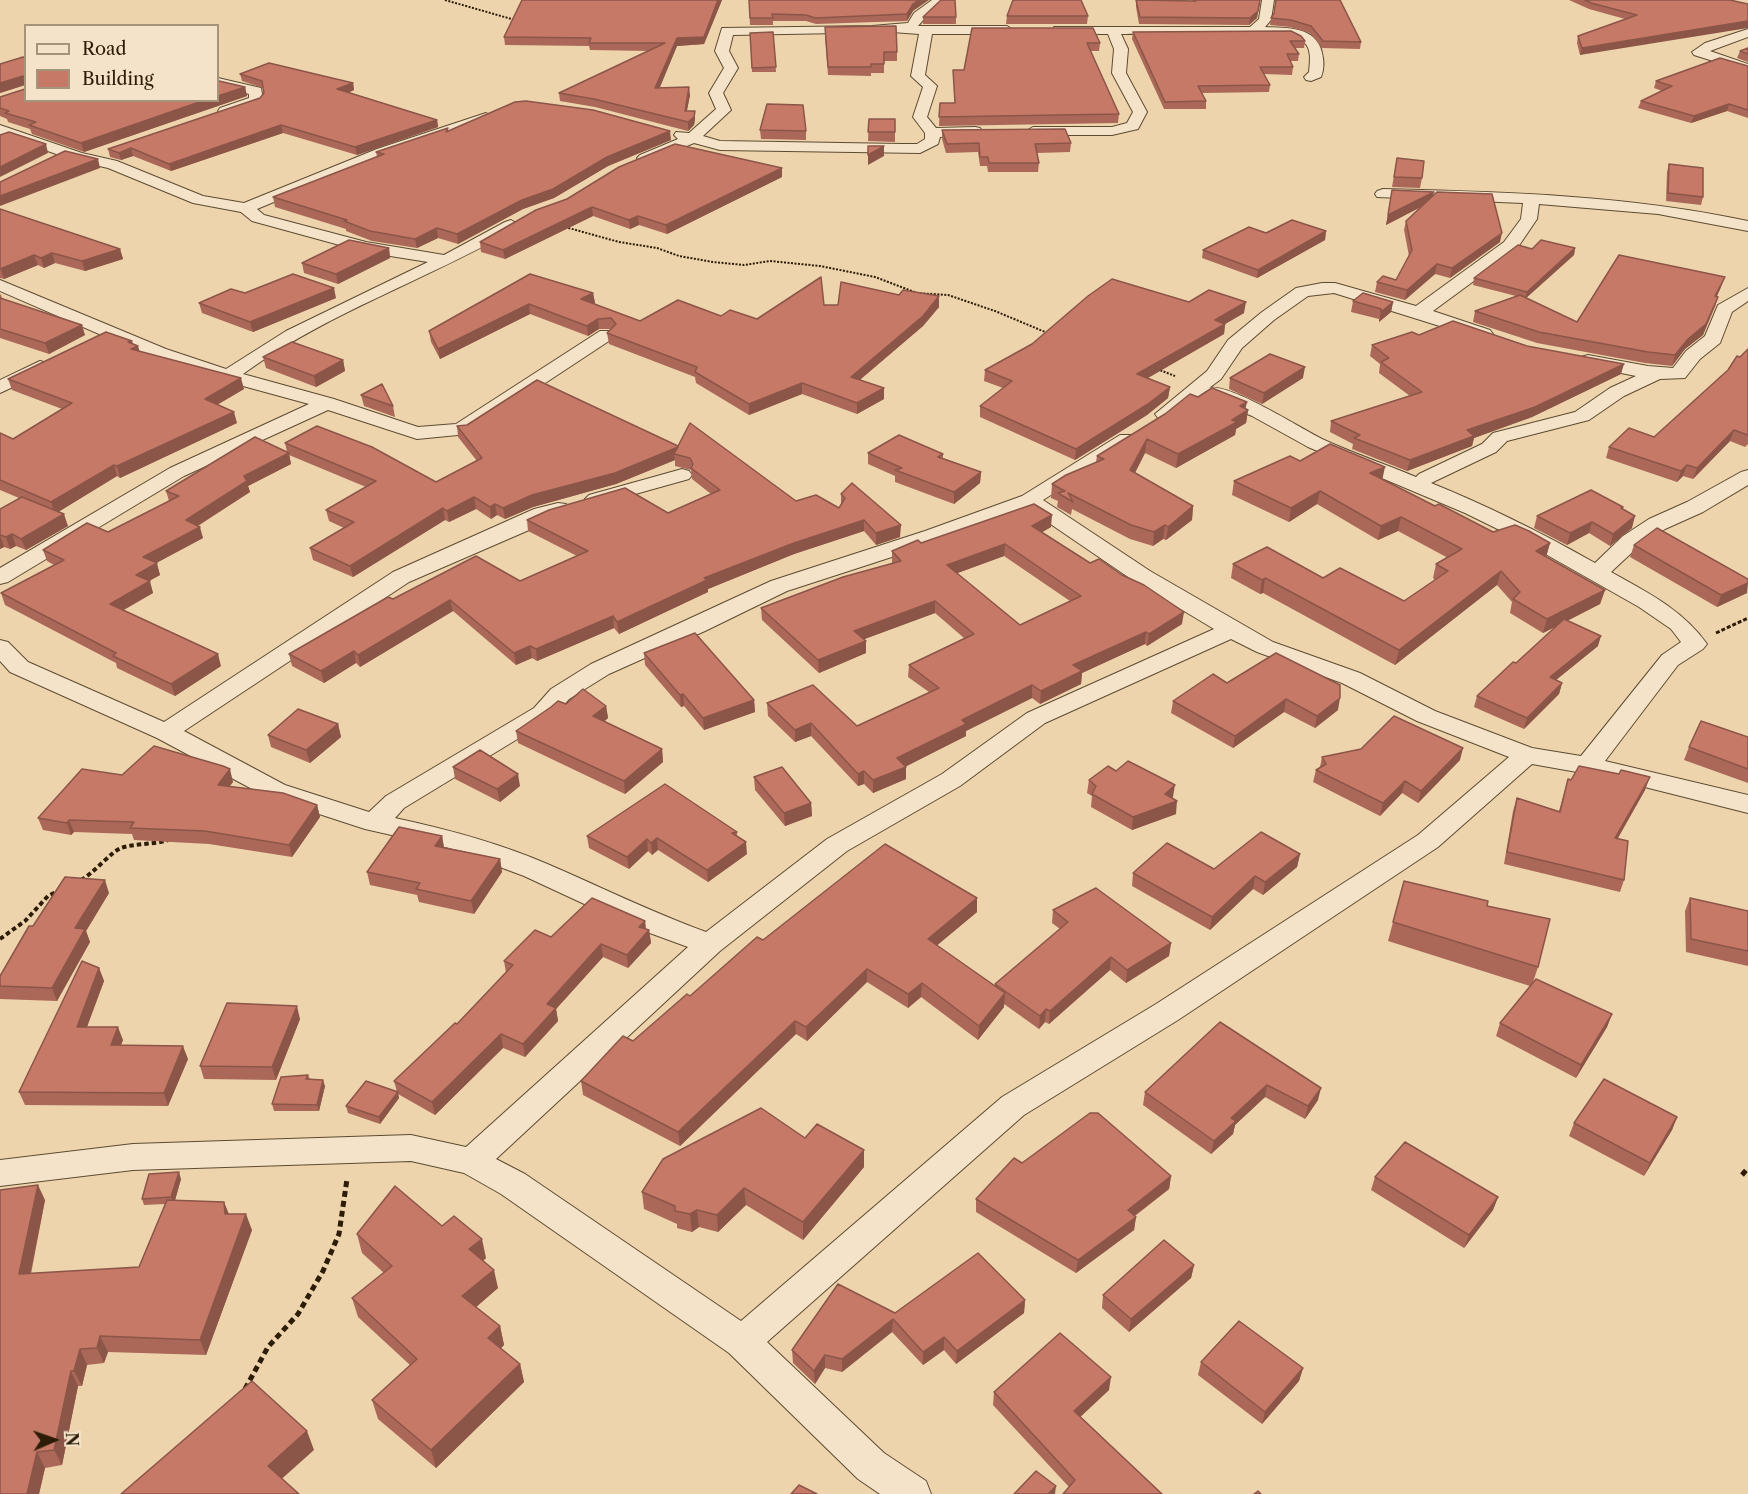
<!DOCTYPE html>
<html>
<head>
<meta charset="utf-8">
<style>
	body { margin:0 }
	#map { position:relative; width:1748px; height:1494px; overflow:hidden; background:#eed4ac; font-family:"Libre Caslon Text",serif }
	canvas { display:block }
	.legend { position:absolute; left:24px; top:24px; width:195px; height:78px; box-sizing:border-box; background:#f4e3c9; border:2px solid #a4947c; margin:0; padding:8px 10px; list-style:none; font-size:18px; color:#2d1d08 }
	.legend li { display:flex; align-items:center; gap:12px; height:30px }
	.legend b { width:30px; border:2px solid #a4947c }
	.north { position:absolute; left:24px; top:1410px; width:60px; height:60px; -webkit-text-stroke:4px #f4e3c9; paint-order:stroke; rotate:88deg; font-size:16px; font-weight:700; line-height:24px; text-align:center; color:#2d1d08 }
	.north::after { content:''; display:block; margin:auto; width:21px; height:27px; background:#2d1d08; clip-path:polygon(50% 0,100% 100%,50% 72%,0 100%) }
</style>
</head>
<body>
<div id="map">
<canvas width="1748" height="1494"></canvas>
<ul class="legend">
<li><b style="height:8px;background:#f4e3c9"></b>Road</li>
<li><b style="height:16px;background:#c77967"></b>Building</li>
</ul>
<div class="north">N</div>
</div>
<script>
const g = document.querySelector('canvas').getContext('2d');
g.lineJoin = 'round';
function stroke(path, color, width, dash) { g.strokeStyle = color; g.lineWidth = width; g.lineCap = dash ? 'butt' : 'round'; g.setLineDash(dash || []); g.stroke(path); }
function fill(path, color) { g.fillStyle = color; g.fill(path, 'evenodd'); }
const street = new Path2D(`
	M932,0H946L924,19L918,26H1007L1013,30L1007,34H932L925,75L937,86L927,117L936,128L975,127L980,128L982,131L980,134L940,137L938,144L920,153L720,150L694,143L650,161H640L637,158L640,155L678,139L674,135L676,132L689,133L716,109L709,93L724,68L715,51L722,28L872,26L908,23L914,13ZM892,32L919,34L911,76L923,87L913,117L925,133V139L917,144H902L720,141L703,136L731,110L723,93L738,68L729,51L733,35Z
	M1262,0H1274L1271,20L1265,27C1286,28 1317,26 1322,53C1324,61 1324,70 1321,77L1311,81L1306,80L1304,77L1309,72C1310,62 1312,49 1304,42C1290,29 1149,34 1121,34L1128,49L1126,73L1147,112L1138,129L1112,135H1033L1026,131L1033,127H1112L1127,123L1133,112L1112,73L1114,49L1108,34H1059L1053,30L1054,27H1250L1259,19Z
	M1748,29V37L1710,51L1748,64V72L1694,55L1692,52L1705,43Z
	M218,78L261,88L263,100L261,103L230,114H220L218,111L220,108L249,98V94L218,86Z
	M486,113L493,117L491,120L387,155L257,209L264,215L366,242L444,255L505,222L511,220L519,225L517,228C427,280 326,313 243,374L334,399L418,427L456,424L600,331H612L615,335L612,339L468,434L417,439L328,410L184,476L8,582L0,584V568L170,468L309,404L221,380L152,357L0,291V280L166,349L226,369L286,331L428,262L365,252L252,221L241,212L193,203L108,168L73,160L0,134V125L82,153L117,161L203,196L244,203L377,149Z
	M1383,189C1506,192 1627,195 1748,221V231L1658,214L1539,204L1537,219L1516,250L1433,311L1490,330L1493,334L1490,338H1478L1334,293L1308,296L1274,320L1242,348L1221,379L1209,388C1230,383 1300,428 1322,439C1352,453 1385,464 1416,477L1419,474L1482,444L1493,433L1575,412L1610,388L1636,376L1581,365L1579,361L1581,357L1588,355L1648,366L1673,368L1686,351L1705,336L1718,305L1748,288V301L1732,312L1720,343L1700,359L1685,378L1660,379L1624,396L1589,420L1507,441L1496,452L1431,483C1488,506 1542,533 1595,563L1623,536L1649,519L1687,502L1741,472L1748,470V485L1703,512L1665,529L1639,546L1611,572C1647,592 1683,610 1707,644L1703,649L1678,665L1605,761L1748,795V813L1605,777L1532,764L1438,847L1178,1020L1024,1115L767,1342L884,1453L926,1481L931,1494H880L858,1479L729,1353L501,1194L464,1173L411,1161L133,1170L0,1186V1160L133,1144L411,1135L466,1147L688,947L636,928L524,876L449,848L365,829L267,797L157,738L10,672L0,661V640L8,642L28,662L164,722L393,572L534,509L558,503L566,504L569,509L566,514L409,582L184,731L285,785L369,812L386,796L534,708L551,689L591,664L771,581L925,531L1022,496L1120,435H1134L1137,439L1134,443L1043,500L1150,571L1273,642L1360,673L1435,711L1532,748L1581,756L1662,655L1681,642L1671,629L1639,607L1526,543L1465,513L1308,447L1252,416L1207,397L1206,391L1172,418H1158L1155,414L1207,371L1228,340L1262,312L1296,288L1322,283H1335L1416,306L1504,242L1521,219L1523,203L1377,197L1375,194L1377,191ZM1027,508L1134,581L1214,629L1027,713L942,774L827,839L706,932C651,912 599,886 545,863C496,842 446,829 395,818L404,808L552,718L569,699L609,674L705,631L787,591L941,541ZM1231,639L1257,652L1342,683L1417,721L1509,757L1418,835L1156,1004L1002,1097L741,1321L525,1174L496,1159L720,951L847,851L960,786L1045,723Z
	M40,361L47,363L49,367L47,371L0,393V380Z
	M682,469L689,471L692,475L689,479L596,505L589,503L585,499L589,495Z`);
stroke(street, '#5d4b31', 2);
stroke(new Path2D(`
	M445,0L515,20
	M565,227L619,242L657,248L679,256L713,262L744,265L770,261L820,266L875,277L917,293L948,295L995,311L1050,334
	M1157,369L1175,376`), '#2d1d08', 2, [2, 1.5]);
stroke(new Path2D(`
	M1716,633L1748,618`), '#2d1d08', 3, [4, 2]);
stroke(new Path2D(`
	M81,880C94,873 112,851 121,848C136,843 153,845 168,840
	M0,939L25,921L48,896L58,891`), '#2d1d08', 4, [4.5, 3]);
stroke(new Path2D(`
	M1742,1175L1748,1168
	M245,1389L268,1347L298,1314L323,1271L339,1234L347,1179`), '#2d1d08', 5, [6, 4]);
fill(street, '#f4e3c9');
fill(new Path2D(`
	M522,0H722L704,44L677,46L659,88L690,95L687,111L695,119L694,125L688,131L595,107L560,101L559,93L649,51L590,50L589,46L505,45L504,37Z
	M749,0L913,11L907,21L816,24L806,21H773V25H750Z
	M1136,0L1192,1V0H1260L1257,18L1249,25L1139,24L1136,7Z
	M1340,0L1361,42L1360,49L1322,48L1310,33L1290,27L1270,25L1271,18Z
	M1569,0H1730L1580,55L1577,43L1578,36L1625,19L1589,9Z
	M1007,16H1088L1087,24H1006Z
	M923,17H956V24H923Z
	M972,28L1100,43L1099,51H1090L1119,114L1118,123L939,126L940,103H955L953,70H964Z
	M773,32L776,72H752L750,33Z
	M1133,32L1305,41L1304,48H1295L1299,54L1298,61H1290L1293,67L1292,75L1264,74L1270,85L1269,92L1202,93L1206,101V109H1164L1132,39Z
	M825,36L897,52V61H884V73H871V76L828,75Z
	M1748,48V62L1737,58L1740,51Z
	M26,58V100L245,87L247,96L84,152L32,134L30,129L8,122L7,119L0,116V97L25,89V85L0,93Z
	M1748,66V118L1727,111L1691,123L1638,108L1641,101L1662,91L1654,88L1656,81Z
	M240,74L353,83L354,90L348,93L437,120L438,127L357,155L283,133L171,171L133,156L121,160L110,157L108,149L260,98L264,93L263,88L242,81Z
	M869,119H895V142L868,141Z
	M448,128V131L671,140L608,166L554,198L523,209L458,244L438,238L417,248L372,241L346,231V229L275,207L273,197L377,157L376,152Z
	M760,130L806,131V140L761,139Z
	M942,130L1071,143L1070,152L1037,153L1039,163L1038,172H988L987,166H980L978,152L946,153L942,139Z
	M1397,158L1422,178L1420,188L1392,187Z
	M1669,164L1703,197L1701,205L1666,201L1667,172Z
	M782,177L667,234L639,225L630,229L593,216L505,259L481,252L480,242L536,210Z
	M1392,190L1433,196L1500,242L1450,278L1435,274L1405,300L1375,292L1377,282L1396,280L1409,256L1404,230L1406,221L1421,207L1386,225Z
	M0,209L120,249L123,259L85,271L55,263L44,268L38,265L4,279L0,278Z
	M1326,231L1325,240L1257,278L1202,258L1203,250L1266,233Z
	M389,248L390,258L338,284L304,273L302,263Z
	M1575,248L1574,255L1526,298L1577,322L1721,287L1717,296L1718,297L1715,307L1703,335L1685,349L1672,366L1645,363L1537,343L1473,322L1475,311L1516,296L1473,285L1474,278L1532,249Z
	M530,274L593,293L595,303L594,304L640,321L721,316L757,319L824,305L939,307L923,326L860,380L884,399L857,414L802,394L749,415L696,383L695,377L609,344L607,333L612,329H599L588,336L530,314L440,359L431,342L429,331Z
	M245,293L336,298L253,332L202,313L199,303Z
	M0,294L1,295L2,298L85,335L49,354L0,338Z
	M1353,301L1393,302L1391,312L1379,322V319L1351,312Z
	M1189,302L1244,313L1225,324L1224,334L1147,378L1170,387L1168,398L1147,415L1075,460L980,417V406L1003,388L984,381L985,370L1032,344Z
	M1419,335L1527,346L1621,374L1532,417L1474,438L1472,446L1407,471L1352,449L1353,444L1330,432L1331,421L1410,396L1379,373L1380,364L1370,356L1372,345Z
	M132,341V344L139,351L244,389L217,405L237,423L120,478L117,476L58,512L68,526L26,550L16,546L10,549L4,547L0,549V509L19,498L0,490V433L13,439L62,409L12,390L8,379Z
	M1748,349V444L1745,447L1730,441L1693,479L1683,476L1677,482L1606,458L1609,447L1654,437L1728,370Z
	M263,357L343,360L345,371L316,387L266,368Z
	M1230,378H1303L1262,404L1229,389Z
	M537,380L796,501L839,508L841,505V494L900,537L876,545L864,531L794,554L708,589V592L619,634L614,628L537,661L532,658L516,665L453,611L360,667L356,663L324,683L292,666L289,654L393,599L520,581L577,556L528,531L527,520L668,513L711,494L692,479L691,470L675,466V460L616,484L533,507L505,519L497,515L491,519L476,509L449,522L445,520L353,577L313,560L310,548L344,528L329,521L326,510L366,487L289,455L291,464L248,486L250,492L198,526L203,538L156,563L160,575L149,581L153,593L124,610L221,666L175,696L117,668L116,663L5,605L1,593L54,565L47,561L43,550L108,532L169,501L166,491L287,452L285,443L436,482L477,461L458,437L457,426L467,425Z
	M361,395L393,406L395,417L364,406Z
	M1198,397L1248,410L1246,423L1236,429L1235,435L1176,468L1145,453L1135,473L1193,506L1192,520L1166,540L1163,539L1153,546L1130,539L1072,509L1071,515L1057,507L1058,501L1051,498L1052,484L1096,462L1097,456Z
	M868,453L943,454V458L981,472L980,483L954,504L895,482V476L868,464Z
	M1300,461L1383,480L1435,506L1493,532L1550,543L1546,557L1605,590L1600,604L1567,621L1598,646L1556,680L1562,683L1559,694L1524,729L1474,707L1477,696L1516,663L1555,627L1543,633L1510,613L1512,602L1497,585L1395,665L1263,593L1260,594L1231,578L1233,564L1323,578L1404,601L1435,580L1433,578L1436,564L1448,558L1398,531L1378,540L1317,504L1289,522L1232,495L1234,481Z
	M1623,507V509L1632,528L1610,546L1589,533L1567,545L1534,528L1537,516Z
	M1051,527L1042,532L1182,624L1147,646L1145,644L1082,673L1081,684L1040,704L1032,698L966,731V736L906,766V779L873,793L864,784L858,786L811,736L795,742L768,716L767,703L857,726L929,692L908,677L909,665L964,638L935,613L864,639L866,653L819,673L762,620L761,608L892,564V551L921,543ZM1004,556L1070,601L1020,625L957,573Z
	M1634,545L1747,593L1717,607L1630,557Z
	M644,653L754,700L755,712L704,730L684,706L681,707L645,665Z
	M1227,683L1338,710L1315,728L1284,712L1233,748L1171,713L1173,701Z
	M566,704L606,706L608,718L604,722L662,749L663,762L625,794L518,743L516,731Z
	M338,724L341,737L310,763L271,747L268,735Z
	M1748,737V783L1684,760L1689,747Z
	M1361,749L1460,760L1418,803L1402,793L1380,816L1313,782L1316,770L1320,767L1322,757Z
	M453,767L520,786L500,802L455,779Z
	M1116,771L1173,797L1172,798L1176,814L1132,830L1091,807L1092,796L1087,793L1089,780Z
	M122,775L233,782L229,787L317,805L320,817L292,857L209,844L134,840L132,834L74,832L71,835L43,830L38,818Z
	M754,777L811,803L812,816L785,826L755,790Z
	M1568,779L1645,790L1618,838L1624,880L1620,892L1504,864L1513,811L1517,798L1559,811Z
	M737,832V836L747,854L708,882L658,850L652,855L648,851L629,869L589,848L587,836Z
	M442,836L444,847L500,859L502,872L474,914L419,902L417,895L370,885L367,872Z
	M1300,854L1297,867L1263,895L1253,889L1210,930L1132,886L1133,873L1214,869Z
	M1404,881L1487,906L1538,967L1533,982L1612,1014L1607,1027L1576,1078L1496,1036L1500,1023L1530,986L1388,941Z
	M109,893L86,931L90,942L57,1001L0,999V976L33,926Z
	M977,898V912L937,945L995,986V984L1060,929L1052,923L1053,910L1171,943L1169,956L1126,983L1110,970L1049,1024L1045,1022L1039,1029L1004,1004V1007L978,1040L921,997L908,1008L867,982L807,1041L796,1034L680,1146L583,1095L581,1081L690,996Z
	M1690,898L1748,911V966L1686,952L1685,911Z
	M645,921L646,929L649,930L651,943L628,968L603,957L556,1009L558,1021L525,1057L503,1048L435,1115L398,1094L399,1098L380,1124L348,1113L346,1106L397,1092L394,1081L457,1024L506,973L504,961L551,937Z
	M99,968L104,981L87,1027L123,1040L121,1045L188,1059L168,1106L25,1105L19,1092Z
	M300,1019L276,1080L204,1079L200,1066Z
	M1220,1022L1318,1100L1305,1119L1265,1097L1235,1125L1233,1134L1211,1154L1143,1105L1145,1092Z
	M308,1075L310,1079L325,1086L319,1111H274L272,1104Z
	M1677,1117L1672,1130L1644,1176L1569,1136L1574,1123Z
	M805,1138L864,1150V1167L803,1240L746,1205L718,1232L699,1227L692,1232L677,1228V1224L644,1209L642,1192Z
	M1022,1163L1171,1176L1169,1189L1135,1216L1136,1217L1134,1230L1076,1273L976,1212V1199Z
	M1375,1177L1498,1197L1493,1210L1464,1248L1371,1190Z
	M181,1179L175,1200L224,1202L229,1214L252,1230L206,1355L108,1352L104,1363L87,1365L82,1386H78L62,1465L45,1468L39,1494H0V1190L45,1200L31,1274L139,1267L165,1204L144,1205L142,1199Z
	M442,1226L486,1258L483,1261L498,1288L476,1307L500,1326L504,1345L501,1348L520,1364L524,1382L436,1468L378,1419L372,1400L410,1365L358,1317L352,1298L384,1273L362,1253L357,1234Z
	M1194,1265L1191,1278L1129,1332L1102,1308L1103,1295Z
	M1025,1300L1024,1313L956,1364L944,1350L923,1365L892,1332L842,1372L825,1368L815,1384L793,1363L792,1350L895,1313Z
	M1201,1362L1303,1368L1299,1381L1262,1424L1198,1375Z
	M1109,1390L1080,1416L1162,1494L1069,1487L993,1405L994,1392Z`), '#ab6859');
fill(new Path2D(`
	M718,0H722L704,44L677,46L656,97L655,88L677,38Z
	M919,0H929L913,11L907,21V14L913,4Z
	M1260,0L1257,18L1249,25L1250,18Z
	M1748,21V28L1580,55L1582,48Z
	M23,76L25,85L0,93V83Z
	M353,83L354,90L338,96L337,89Z
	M245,87L247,96L84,152L81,143L205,100H218V96Z
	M689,87L690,95L685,119V111Z
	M1729,104L1727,111L1691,123L1694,116Z
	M695,111V119L694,125L688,131V122Z
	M437,120L438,127L357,155L355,147Z
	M281,125L283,133L171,171L169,164Z
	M670,131L671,140L608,166L554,198L523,209L458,244L457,234L522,200L607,157Z
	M46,144L48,153L0,177V167Z
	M884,146V156L868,165V155Z
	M131,148L133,156L121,160L119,153Z
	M98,159L100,168L0,206V196Z
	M782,168V177L667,234L666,225Z
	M1434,192L1432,201L1386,225L1388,215Z
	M592,207L593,216L505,259L503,250Z
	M638,216L639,225L630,229L629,220Z
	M437,228L438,238L417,248L415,239Z
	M1326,231L1325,240L1257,278L1258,270Z
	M1502,233L1500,242L1450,278L1452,268Z
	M389,248L390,258L338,284L336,274Z
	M1575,248L1574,255L1525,299L1527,292Z
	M120,249L123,259L85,271L82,261Z
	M52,253L55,263L44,268L41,258Z
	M34,255L38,265L4,279L1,269Z
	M1437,264L1435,274L1405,300L1407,290Z
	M1725,277L1721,287L1712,306L1715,296Z
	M334,288L336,298L253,332L250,322Z
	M593,293L595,303L583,309L581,299Z
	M939,296V307L923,326L851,387V377Z
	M1718,297L1703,335L1685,349L1672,366L1675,355Z
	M1246,302L1244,313L1225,324L1224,334L1136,385L1137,374L1215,320Z
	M1393,302L1391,312L1379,322L1381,312Z
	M529,304L530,314L440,359L438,349Z
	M598,319L599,329L588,336L587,326Z
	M82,325L85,335L49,354L45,343Z
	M132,341L134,348L138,346L141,356L134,360L128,342Z
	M343,360L345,371L316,387L314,376Z
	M1624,364L1621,374L1532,417L1474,438L1472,446L1407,471L1410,460L1467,430Z
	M1305,367L1303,378L1262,404L1264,393Z
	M241,378L244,389L208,410L205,399Z
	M802,383V394L749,415V404Z
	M1170,387L1168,398L1147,415L1075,460L1076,449Z
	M884,388V399L857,414V403Z
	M1247,402L1245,411L1248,410L1246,423L1236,429L1235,435L1176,468L1178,454L1232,420L1240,406Z
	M234,412L237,423L120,478L117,466Z
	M1734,430L1730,441L1693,479L1697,468Z
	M1147,439L1145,453L1129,484L1130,470Z
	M678,447L674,454L675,460L616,484L533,507L505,519L503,508L532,495Z
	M289,453L291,464L248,486L250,492L189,531L186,520L244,476Z
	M114,465L117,476L55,514L51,502Z
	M1687,465L1683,476L1677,482L1681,471Z
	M1385,467L1382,481L1370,473Z
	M981,472L980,483L954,504V492Z
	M1320,491L1317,504L1289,522L1291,508Z
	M474,497L476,509L449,522L447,511Z
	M495,504L497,515L491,519L490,507Z
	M1193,506L1192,520L1166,540L1168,527Z
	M443,508L445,520L353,577L350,566Z
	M64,514L68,526L26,550L21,539Z
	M1052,515L1051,527L1032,538V526Z
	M1635,516L1632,528L1610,546L1613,534Z
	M1401,517L1398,531L1378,540L1381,526Z
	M864,520V531L794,554L708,589V592L619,634L617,622L704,578L794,543Z
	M1592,522L1589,533L1567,545L1570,533Z
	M901,525L900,537L876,545V533Z
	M1165,525L1163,539L1153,546L1154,532Z
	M200,527L203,538L147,568L143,557Z
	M12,534L16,546L10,549L6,537Z
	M0,535L4,547L0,549Z
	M1550,543L1546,557L1536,551Z
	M1005,544L1004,556L947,577V565Z
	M157,563L160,575L140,586L136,575Z
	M1501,571L1497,585L1395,665L1399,650Z
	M1265,578L1263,593L1260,594L1262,580Z
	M150,581L153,593L114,615L110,604Z
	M1748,583L1747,593L1717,607L1721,595Z
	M1605,590L1600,604L1543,633L1547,619Z
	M450,600L453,611L360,667L358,655Z
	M935,601V613L854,643V631Z
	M1184,612L1182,624L1147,646L1149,634Z
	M613,616L614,628L537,661L536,649Z
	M1146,632L1145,644L1082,673L1081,684L1040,704L1041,691L1073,665Z
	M1601,636L1598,646L1546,688L1550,677Z
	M866,641V653L819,673L818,660Z
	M530,646L532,658L516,665L514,653Z
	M354,651L356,663L324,683L321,671Z
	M218,654L221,666L175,696L171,684Z
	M1562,683L1559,694L1524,729L1527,718Z
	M1032,685V698L966,731V736L899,770L906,767V779L873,793V780L897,758L962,720Z
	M683,694L684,706L681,707L680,695Z
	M1340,698L1338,710L1315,728L1317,716Z
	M1286,699L1284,712L1233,748L1235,736Z
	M754,700L755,712L704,730L703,718Z
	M606,706L608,718L594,729L593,716Z
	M811,723V736L795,742V730Z
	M338,724L341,737L310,763L306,750Z
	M1463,748L1460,760L1418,803L1421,791Z
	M662,749L663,762L625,794L624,781Z
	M230,769L233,782L221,797L218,785Z
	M864,771V784L858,786V774Z
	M518,774L520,786L500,802L497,789Z
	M1650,777L1645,790L1611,850L1615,838Z
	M1405,781L1402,793L1380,816L1383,803Z
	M1175,785L1173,797L1165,806L1177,801L1176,814L1132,830L1133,817L1165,794Z
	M811,803L812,816L785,826L784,813Z
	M317,805L320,817L292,857L289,845Z
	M69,820L74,832L71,835L67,823Z
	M442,836L444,849L435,846Z
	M657,838L658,850L652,855L651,843Z
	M647,839L648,851L629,869L627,857Z
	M746,842L747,854L708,882L707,870Z
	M1300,854L1297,867L1263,895L1265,882Z
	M500,859L502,872L474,914L471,901Z
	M1255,876L1253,889L1210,930L1212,917Z
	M105,880L109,893L86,931L90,942L57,1001L52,988L75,928Z
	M977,898V912L928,953V939Z
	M645,921L646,933L649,930L651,943L628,968L627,955L639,927Z
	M1171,943L1169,956L1126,983L1127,970Z
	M601,944L603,957L556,1009L558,1021L525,1057L523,1044L547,1004Z
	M1111,957L1110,970L1049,1024L1050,1011Z
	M99,968L104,981L82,1040L77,1027Z
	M867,969V982L807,1041L806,1027Z
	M922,983L921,997L908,1008V994Z
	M1005,993L1004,1007L978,1040L979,1026Z
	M297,1006L300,1019L276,1080L272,1067Z
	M1046,1009L1045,1022L1039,1029L1040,1016Z
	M1612,1014L1607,1027L1576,1078L1581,1065Z
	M795,1021L796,1034L680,1146L678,1132Z
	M118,1027L123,1040L116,1057L111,1045Z
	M501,1034L503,1048L435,1115L432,1102Z
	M183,1046L188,1059L168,1106L164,1093Z
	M323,1080L325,1086L319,1111L317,1105Z
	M1267,1085L1265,1097L1235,1125L1233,1134L1211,1154L1214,1141L1231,1118Z
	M1321,1088L1318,1100L1305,1119L1308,1106Z
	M398,1092L399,1098L380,1124L379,1117Z
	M1677,1117L1672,1130L1644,1176L1650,1163Z
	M864,1150V1167L803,1240V1222Z
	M179,1172L181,1179L174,1204L171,1197Z
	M1171,1176L1169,1189L1126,1222L1128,1210Z
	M38,1185L45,1200L27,1290L19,1274Z
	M744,1188L746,1205L718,1232L717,1215Z
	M1498,1197L1493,1210L1464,1248L1469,1235Z
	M224,1202L230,1218L225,1214Z
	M697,1210L699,1227L692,1232L690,1214Z
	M246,1214L252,1230L206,1355L200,1340Z
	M1136,1217L1134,1230L1076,1273L1078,1260Z
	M482,1239L486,1258L474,1268L469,1249Z
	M1194,1265L1191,1278L1129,1332L1131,1319Z
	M494,1270L498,1288L467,1315L462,1296Z
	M1025,1300L1024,1313L956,1364L957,1351Z
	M893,1319L892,1332L842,1372V1359Z
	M500,1326L504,1345L492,1357L488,1338Z
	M100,1336L108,1352L104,1363L97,1348Z
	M944,1337V1350L923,1365V1352Z
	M80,1349L87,1365L82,1386L74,1371Z
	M825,1355V1368L815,1384L814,1371Z
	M520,1364L524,1382L436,1468L431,1450Z
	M1303,1368L1299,1381L1262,1424L1265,1412Z
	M71,1371L78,1386L62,1465L54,1450Z
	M1111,1377L1109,1390L1073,1424L1074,1411Z
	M307,1431L314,1450L276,1484L268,1466Z
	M37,1452L45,1468L39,1494H27Z
	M1056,1486L1055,1494H1048Z`), '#8b5548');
const building = new Path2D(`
	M522,0H718L704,37L677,38L655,88L689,87L685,111H695L694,117L688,122L594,99L559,93L665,43H589L591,38L504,37Z
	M749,0H919L913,4L907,14L815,18L806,15L772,14L773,18H750Z
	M941,0H955L956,17H923Z
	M1013,0H1081L1088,16H1007Z
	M1136,0L1196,1V0H1260L1258,11L1250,18L1140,17Z
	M1276,0H1340L1361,42L1323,41L1311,26L1291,20L1271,18L1274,13Z
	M1585,0H1730L1748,4V21L1582,48L1578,36L1637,15L1591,3Z
	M896,26L897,52H884V64H871V67H828L825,27Z
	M972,28H1093L1100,43H1087L1119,114L939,117L940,103H955L953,70H964Z
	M1291,31L1301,36L1305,41H1290L1299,54H1287L1293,67H1260L1270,85L1198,86L1206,101L1165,102L1133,32Z
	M773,32L776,67L752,68L750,33Z
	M1748,48V54L1740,51Z
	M23,57L26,58V78L23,76L0,83V64Z
	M1720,58L1748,66V110L1729,104L1694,116L1641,101L1672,86L1656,81Z
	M269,63L353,83L337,89L437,120L355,147L281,125L169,164L131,148L119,153L108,149L260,98L264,93L262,81L240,74Z
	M218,81H219L245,87L218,96Z
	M26,84V100H205L81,143L29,125L36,122L5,113L9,111L0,108V97L25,89Z
	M526,101L593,110L670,131L607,157L553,189L522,200L457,234L437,228L415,239L370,231L344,221L347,220L273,197L384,154L376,152L448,128L446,132L515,102Z
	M767,104L803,105L806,131L760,130Z
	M869,119H895V132H868Z
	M1065,129L1071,143L1035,144L1039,163H989L988,157H980L979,143L947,144L942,130Z
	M9,132L46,144L0,167V135Z
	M675,144L782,168L666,225L638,216L629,220L592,207L503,250L480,242L536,210L567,199L619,167Z
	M868,146H884L868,155Z
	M65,151L98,159L0,196V182Z
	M1397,158L1424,161L1422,178L1394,177Z
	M1669,164L1703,168V197L1668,193Z
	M1392,190L1434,192L1388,215Z
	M1437,192L1492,194L1502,233L1452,268L1437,264L1407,290L1377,282L1383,276L1396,280L1412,250L1406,221Z
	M0,209L120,249L82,261L52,253L41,258L34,255L0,269Z
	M1292,220L1326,231L1258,270L1203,250L1249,227L1266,233Z
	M349,240L389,248L336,274L302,263Z
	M1541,240L1575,248L1527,292L1474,278L1518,245L1532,249Z
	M1619,255L1725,277L1715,296L1718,297L1706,324L1688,339L1675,355L1648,352L1539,332L1475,311L1520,295L1577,322Z
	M293,274L334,288L250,322L199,303L231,289L245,293Z
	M530,274L593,293L581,299L640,321L678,300L721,316L730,310L757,319L821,277L824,305H838L841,282L899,295L903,290L939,296L923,316L851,377L884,388L857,403L802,383L749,404L695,372L697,367L607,333L616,324L611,318L598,319L587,326L529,304L438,349L429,331Z
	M1112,279L1189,302L1209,290L1246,302L1215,320L1225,324L1137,374L1170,387L1148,404L1076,449L980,406L1012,381L985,370L1032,344L1088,296Z
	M1363,293L1393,302L1381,312V309L1353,301Z
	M0,298L82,325L45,343L0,329Z
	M1453,321L1527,346L1624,364L1535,407L1467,430L1474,436L1410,460L1354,438L1360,435L1331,421L1422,392L1381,362L1389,358L1372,345L1412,332L1419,335Z
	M106,332L132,341L128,342L138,346L131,349L241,378L205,399L234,412L117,466L114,465L51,502L0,480V433L13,439L72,403L8,379Z
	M292,342L343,360L314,376L263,357Z
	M1748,349V435L1734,430L1697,468L1687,465L1681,471L1609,447L1629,428L1654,437L1728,370L1737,356L1740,357Z
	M1270,354L1305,367L1264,393L1230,378Z
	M537,380L678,446L690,423L796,501L816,495L839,508L845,498L841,494L852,483L901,525L876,533L864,520L794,543L704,578L707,580L617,622L613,616L536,649L530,646L514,653L450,600L358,655L354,651L321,671L289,654L388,597L393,599L476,556L520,581L588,551L527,520L549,510L625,488L668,513L720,490L691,468L693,464L690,458L674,454L678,447L615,473L532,495L503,508L495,504L490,507L474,497L447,511L443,508L350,566L310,548L354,522L326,510L376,481L285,443L317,426L372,447L436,482L482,458L457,426L467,425Z
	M382,384L393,406L361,395Z
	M1212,388L1247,402L1240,406L1248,410L1232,420L1237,422L1178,454L1147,439L1130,470L1193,506L1168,527L1165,525L1154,532L1131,525L1068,493L1073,502L1058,493L1065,491L1052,484L1066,475L1104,459L1097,456L1165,414L1190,394L1198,397Z
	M899,435L943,454L938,457L981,472L954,492L895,470L902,468L868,453Z
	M255,437L289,453L244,476L247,481L186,520L200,527L143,557L157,563L136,575L150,581L110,604L218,654L171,684L113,656L116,653L1,593L64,560L43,550L87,523L108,532L179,496L166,491Z
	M1330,444L1385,467L1370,473L1435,506L1439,504L1493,532L1515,525L1529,531L1550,543L1536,551L1605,590L1547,619L1513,599L1520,592L1501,571L1399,650L1265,578L1262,580L1233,564L1267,547L1323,578L1340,568L1404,601L1448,571L1436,564L1462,549L1401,517L1381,526L1320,491L1291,508L1234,481L1290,456L1300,461Z
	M1591,490L1623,507L1621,508L1635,516L1613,534L1592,522L1570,533L1537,516Z
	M22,497L64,514L21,539L12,534L6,537L0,535V509Z
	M1034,504L1052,515L1032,526L1090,563L1099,559L1122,575L1144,585L1184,612L1149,634L1146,632L1073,665L1082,671L1041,691L1032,685L962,720L966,724L897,758L906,767L873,780L864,771L858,774L811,723L795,730L767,703L813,685L857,726L939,688L909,665L974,634L935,601L854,631L866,641L818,660L761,608L843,577L901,561L892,551L918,540L921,543ZM1005,544L1081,596L1020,625L947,565Z
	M1657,528L1748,579V583L1721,595L1634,545Z
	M1564,619L1601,636L1550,677L1562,683L1527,718L1477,696L1513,662L1516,663Z
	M695,633L754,700L703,718L683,694L680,695L644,653Z
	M1276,653L1340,685V698L1317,716L1286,699L1235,736L1173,701L1213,674L1227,683Z
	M583,689L606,706L593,716L662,749L624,781L516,731L551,707L558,701L566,704Z
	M298,709L338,724L306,750L268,735Z
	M1394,716L1463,748L1421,791L1405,781L1383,803L1316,770L1326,764L1322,757L1361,749Z
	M1701,721L1748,737V769L1689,747Z
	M154,746L223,766L230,769L218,785L283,793L317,805L289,845L205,831L130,828L134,822L69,820L67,823L38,818L82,769L122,775Z
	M480,750L518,774L497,789L453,767Z
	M1128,761L1175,785L1165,794L1177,801L1133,817L1092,794L1096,786L1089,780L1108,766L1116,771Z
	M1579,766L1619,774L1621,770L1650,777L1615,838L1628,841L1624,880L1507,852L1517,798L1560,812L1568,779L1571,780Z
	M782,767L811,803L784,813L754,777Z
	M665,784L737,832L732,833L746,842L707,870L657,838L651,843L647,839L627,857L587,836Z
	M399,827L442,836L435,846L500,859L471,901L416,889L420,883L367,872Z
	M1261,832L1300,854L1265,882L1255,876L1212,917L1133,873L1167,843L1214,869Z
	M885,844L977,898L928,939L1005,993L979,1026L922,983L908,994L867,969L806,1027L795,1021L678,1132L581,1081L623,1036L633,1041L687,994L690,996L757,937L763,940Z
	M65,877L105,880L75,928L85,929L52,988L0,986V976L29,926H33Z
	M1404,881L1488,901L1487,906L1550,919L1538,967L1393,922Z
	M1096,888L1171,943L1127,970L1111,957L1050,1011L1046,1009L1040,1016L995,984L1068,922L1053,910Z
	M592,898L645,921L639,927L649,930L627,955L601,944L547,1004L556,1008L523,1044L501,1034L432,1102L394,1081L455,1023L457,1024L513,965L504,961L535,930L551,937Z
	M1690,898L1748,911V951L1691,939Z
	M82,961L99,968L77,1027H118L111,1045L183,1046L164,1093L19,1092Z
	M1536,979L1612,1014L1581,1065L1500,1023Z
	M227,1003L297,1006L272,1067L200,1066Z
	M1220,1022L1321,1088L1308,1106L1267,1085L1231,1118L1236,1121L1214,1141L1145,1092Z
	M308,1075L306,1079L323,1080L317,1105L272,1104L281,1077Z
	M1604,1079L1677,1117L1650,1163L1574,1123Z
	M366,1081L398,1092L379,1117L346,1106Z
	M761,1108L805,1138L817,1124L864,1150L803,1222L744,1188L717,1215L697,1210L690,1214L675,1211V1206L642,1192L663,1159Z
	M1090,1113H1098L1171,1176L1128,1210L1136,1217L1078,1260L976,1199L1014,1158L1022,1163Z
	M1405,1142L1498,1197L1469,1235L1375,1177Z
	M179,1172L171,1197L142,1199L149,1174Z
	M38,1185L19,1274L139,1267L167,1200L224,1202L225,1214H246L200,1340L100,1336L97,1348L80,1349L74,1371H71L54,1450L37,1452L27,1494H0V1190Z
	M395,1186L442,1226L454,1216L482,1239L469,1249L494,1270L462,1296L500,1326L488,1338L520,1364L431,1450L372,1400L417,1359L352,1298L392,1266L357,1234Z
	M1164,1240L1194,1265L1131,1319L1103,1295Z
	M978,1253L1025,1300L957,1351L944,1337L923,1352L893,1319L842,1359L825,1355L814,1371L792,1350L838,1284L895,1313Z
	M1239,1321L1303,1368L1265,1412L1201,1362Z
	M1060,1333L1111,1377L1074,1411L1162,1494H1063L1075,1480L994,1392Z
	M252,1381L307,1431L268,1466L299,1494H121Z
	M1036,1471L1056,1486L1048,1494H1014Z
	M799,1485L817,1494H791Z
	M1258,1491L1261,1494H1254Z`);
fill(building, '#c77967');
stroke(building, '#8b5548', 1.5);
</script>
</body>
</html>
